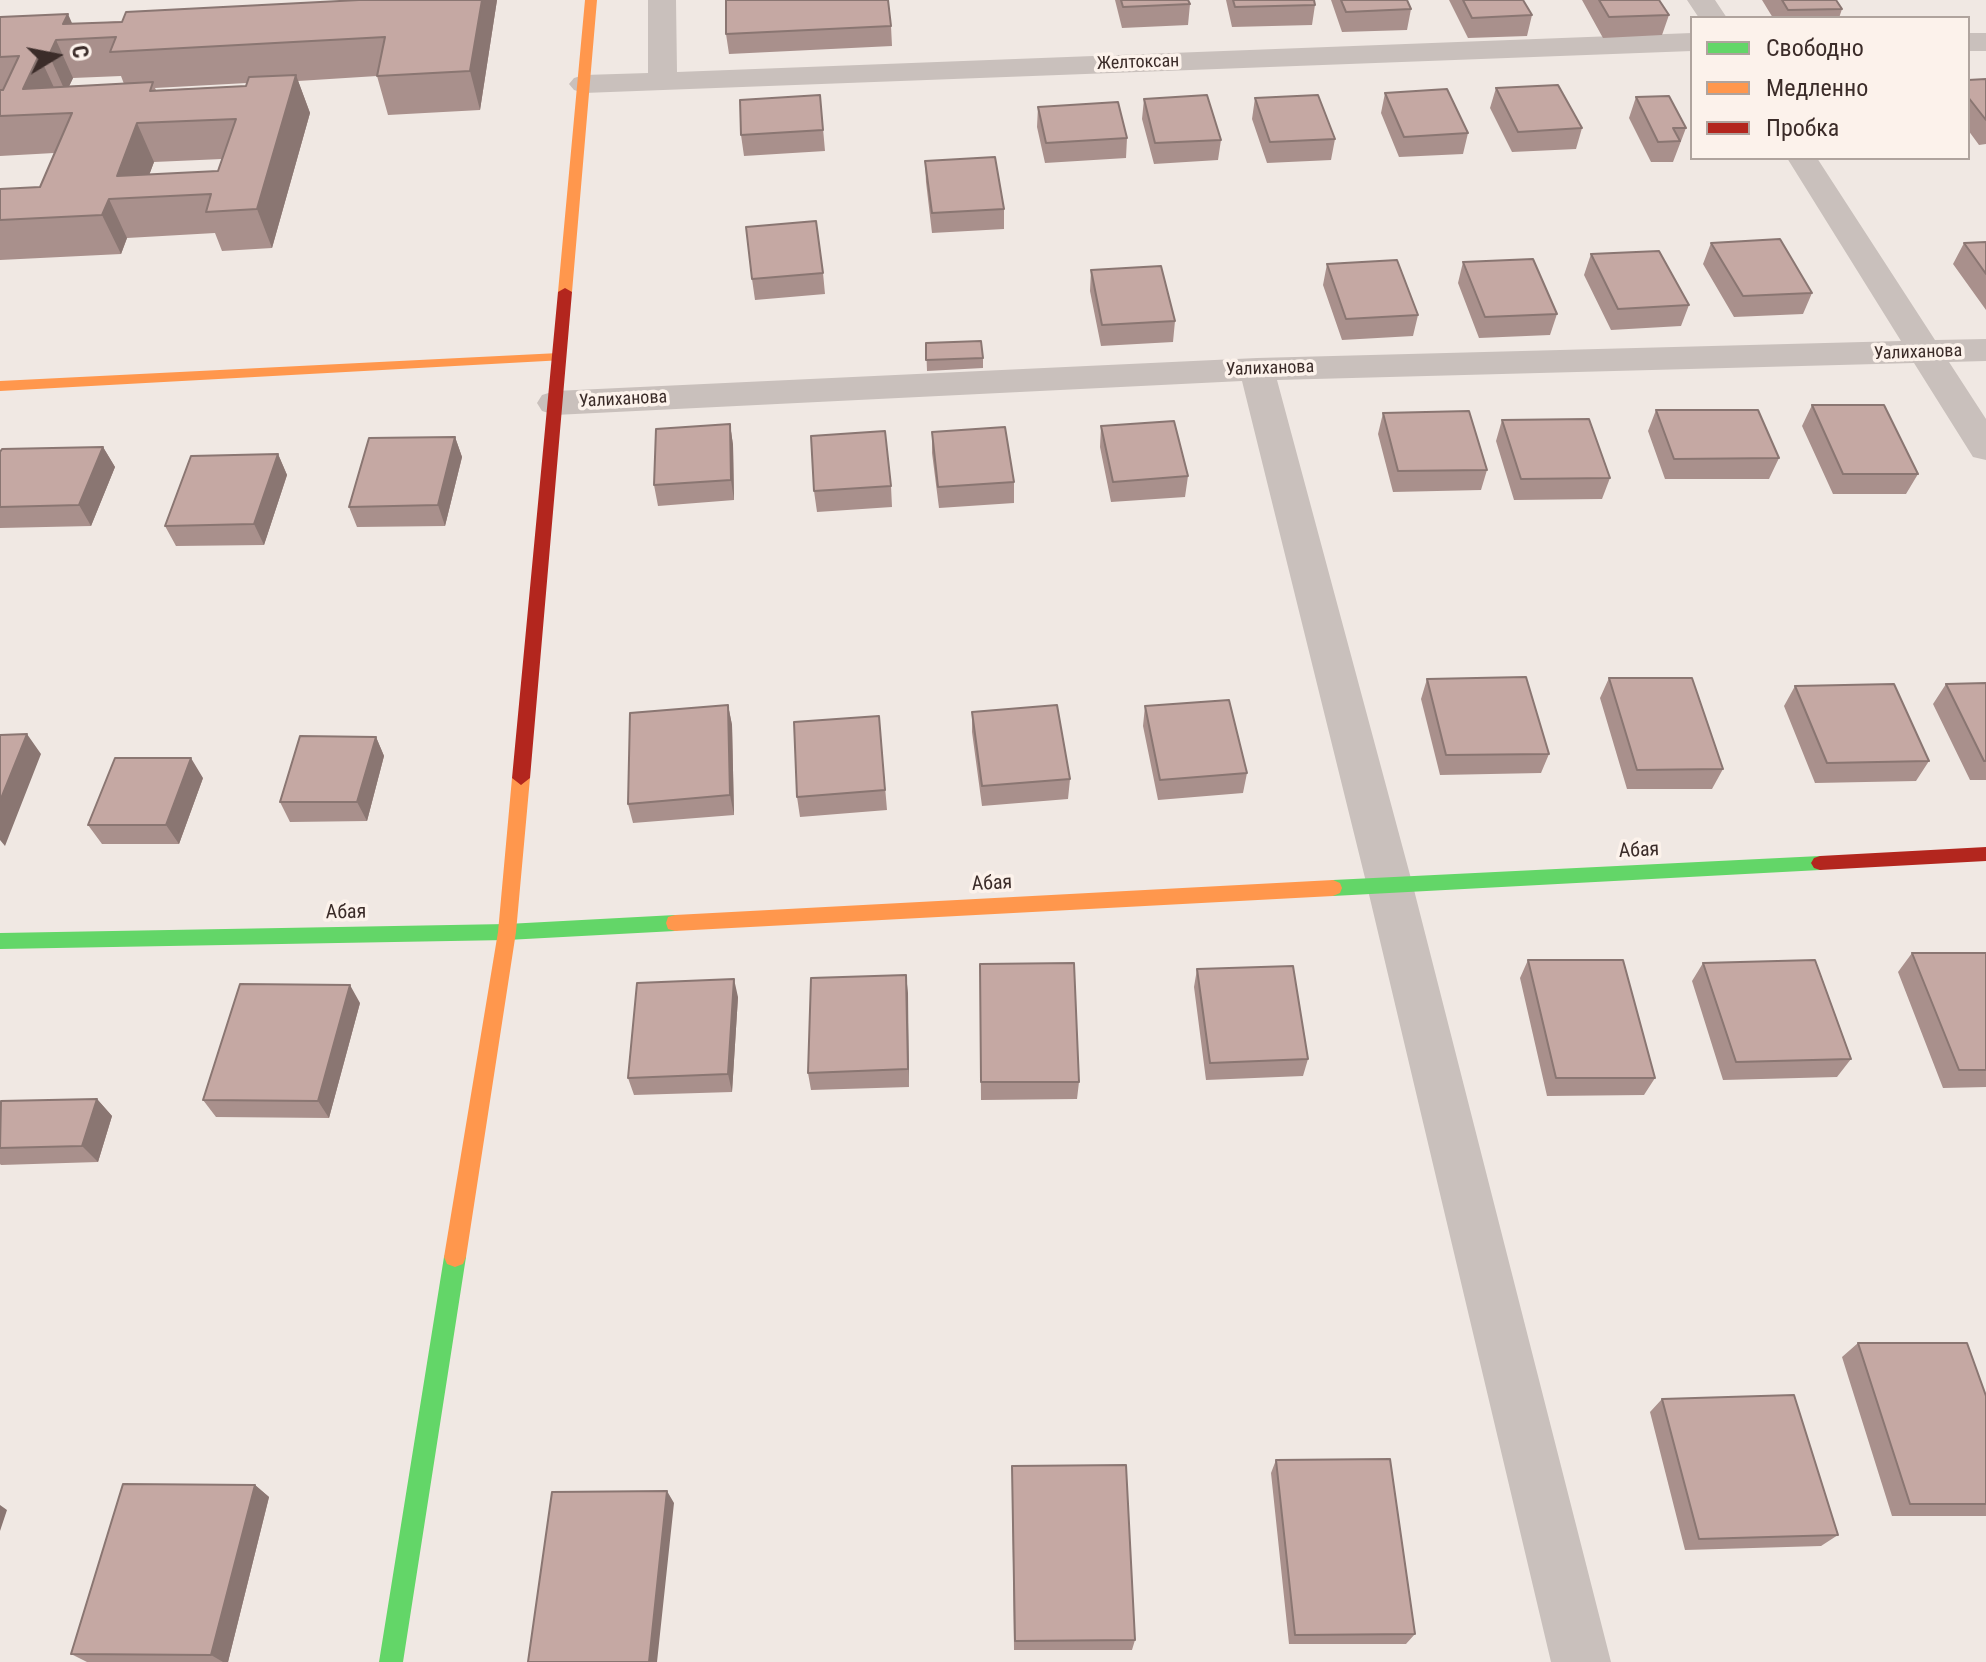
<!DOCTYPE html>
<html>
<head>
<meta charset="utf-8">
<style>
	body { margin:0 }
	#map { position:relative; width:1986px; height:1662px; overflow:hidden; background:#f0e8e3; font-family:"Roboto Condensed",sans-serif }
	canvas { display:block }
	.legend { position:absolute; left:1690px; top:16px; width:280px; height:144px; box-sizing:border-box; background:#fcf2eb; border:2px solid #afa39d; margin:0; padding:10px 14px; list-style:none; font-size:24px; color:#3b2c29 }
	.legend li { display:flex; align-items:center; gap:16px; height:40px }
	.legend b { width:40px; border:2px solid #afa39d }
	.north { position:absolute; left:16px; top:16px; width:80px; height:80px; -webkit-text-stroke:6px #fcf2eb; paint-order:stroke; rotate:80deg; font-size:22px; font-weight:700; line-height:32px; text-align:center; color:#3b2c29 }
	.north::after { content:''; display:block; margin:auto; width:28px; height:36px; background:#3b2c29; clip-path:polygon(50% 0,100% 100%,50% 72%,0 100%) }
</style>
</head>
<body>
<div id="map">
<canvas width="1986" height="1662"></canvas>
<ul class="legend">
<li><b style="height:10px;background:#63d668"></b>Свободно</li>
<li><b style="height:10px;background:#ff974d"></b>Медленно</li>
<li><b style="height:10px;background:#b3261e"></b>Пробка</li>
</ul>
<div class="north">С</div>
</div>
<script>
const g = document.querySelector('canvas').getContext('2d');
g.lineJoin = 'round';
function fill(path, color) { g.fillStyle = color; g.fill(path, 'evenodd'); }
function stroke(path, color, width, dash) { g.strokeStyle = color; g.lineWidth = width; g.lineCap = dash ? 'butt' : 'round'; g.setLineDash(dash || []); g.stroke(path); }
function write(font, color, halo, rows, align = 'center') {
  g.font = font + ' "Roboto Condensed",sans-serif'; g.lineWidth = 7; g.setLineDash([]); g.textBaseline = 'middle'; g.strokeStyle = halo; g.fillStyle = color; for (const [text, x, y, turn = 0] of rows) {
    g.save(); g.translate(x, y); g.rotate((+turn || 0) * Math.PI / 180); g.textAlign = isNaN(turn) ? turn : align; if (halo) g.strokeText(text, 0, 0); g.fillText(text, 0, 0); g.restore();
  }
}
fill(new Path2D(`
	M648,0H676L677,72L1692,33V51L584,93L574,90L569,84L574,78L584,75L648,73Z
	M1687,0H1715L1727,18H1699Z
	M1968,33H1986V51H1968Z
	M1787,158H1817L1935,340L1986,339V361L1949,362L1986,419V460L1973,457L1914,363L1277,380L1413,886L1611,1662H1551L1367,886L1242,381L555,415L542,411L537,403L542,395L555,391L1257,358L1901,341Z`), '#c9c0bc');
fill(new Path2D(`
	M1820,856L1826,858L1829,863L1826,868L1820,870L1333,896L1326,893L1324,888L1326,883L1333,880Z
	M675,915L682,917L684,923L682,929L675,931L507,940L0,949V933L507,924Z
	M455,1247L463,1250L466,1257L403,1662H379L444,1257L447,1250Z`), '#63d668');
fill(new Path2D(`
	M585,0H597L572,292L565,296L558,292Z
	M559,353L566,357L564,360L0,391V381Z
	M521,771L530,778L516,932L466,1257L463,1264L455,1267L447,1264L444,1257L498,932L512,778Z
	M1333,880L1340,883L1342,888L1340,893L1333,896L675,931L668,929L666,923L668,917L675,915Z`), '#ff974d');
fill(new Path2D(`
	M565,288L572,292L530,778L521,785L512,778L558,292Z
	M1986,847V861L1820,870L1814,868L1811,863L1814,858L1820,856Z`), '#b3261e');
fill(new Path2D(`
	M497,0L480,110L388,115L377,76L298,81L310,113L272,248L222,251L215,233L127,238L121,254L0,260V189L40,187L54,153L0,156V17L72,24ZM121,76L124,84L69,86L73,78ZM247,83L246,86L156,90L155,88ZM222,159L218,171L149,175L154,162Z
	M1115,0H1188L1190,4L1188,25L1122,28Z
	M1226,0H1314L1315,5L1312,25L1232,27Z
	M1331,0H1407L1411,9L1407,30L1342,32Z
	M1449,0H1523L1532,15L1527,36L1468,38Z
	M1582,0H1659L1669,15L1662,35L1603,38Z
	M1762,0H1836L1842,9L1839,18H1773Z
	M891,26L892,46L729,54L726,34Z
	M1986,79V144L1979,145L1968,130V80Z
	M1496,88L1582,128L1576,149L1512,152L1490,108Z
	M1385,93L1468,133L1463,154L1399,157L1381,113Z
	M820,95L825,151L744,156L741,135Z
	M1636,97L1686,128L1673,162H1651L1629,118Z
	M1255,98L1335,139L1331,160L1267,163L1252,119Z
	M1144,99L1221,140L1218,160L1154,164L1142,119Z
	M1038,107L1127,138L1126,158L1045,163L1037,127Z
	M925,161L1004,209V229L932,233L926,182Z
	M1986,242V310L1953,264L1964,243Z
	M1711,243L1812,293L1803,314L1734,317L1703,264Z
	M1591,254L1689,305L1681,326L1611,330L1584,275Z
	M1463,262L1557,314L1550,335L1479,338L1458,283Z
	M1327,264L1418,315L1413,336L1342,340L1323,285Z
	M1091,270L1175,321L1173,342L1101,346L1090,291Z
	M823,273L825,294L755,300L752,279Z
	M926,343L983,358V368L927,371Z
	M1812,405L1918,474L1906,494H1833L1802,426Z
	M1656,410L1779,458L1769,479H1665L1648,431Z
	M1383,413L1487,470L1481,490L1393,492L1378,434Z
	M1502,420L1610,478L1602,499L1514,500L1496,441Z
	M730,424L733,445L734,500L658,506L654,485Z
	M1101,426L1188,476L1185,497L1111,502L1100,447Z
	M932,432L1014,482V503L939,508L932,453Z
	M455,437L462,457L445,526L357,527L349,507Z
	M103,447L115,467L91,526L0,528V452Z
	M278,454L287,475L264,545L176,546L165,526Z
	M891,486L892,507L817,512L814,491Z
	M1609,678L1723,769L1712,789H1627L1600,698Z
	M1427,679L1549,754L1541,773L1440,775L1421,699Z
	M1986,683V780H1970L1933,704L1946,684Z
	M1795,686L1929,761L1916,781L1815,783L1784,706Z
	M728,705L732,725L734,815L633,823L628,804Z
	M1145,706L1247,773L1243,793L1158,800L1143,726Z
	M972,712L1070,779L1068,799L982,806L972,732Z
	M879,716L887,810L800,817L797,797Z
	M376,737L384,756L367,821L290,822L280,802Z
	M203,778L179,844H102L88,825Z
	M1912,953H1986V1087L1943,1088L1898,972Z
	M1528,960L1655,1078L1644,1095L1547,1096L1520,978Z
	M1703,963L1851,1059L1837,1077L1723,1080L1692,981Z
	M980,964L1079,1082L1077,1099L981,1100Z
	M1197,969L1308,1059L1303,1076L1206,1080L1194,987Z
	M906,975L909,1087L811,1090L808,1073Z
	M738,997L732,1092L634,1095L628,1078Z
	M360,1003L329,1118L216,1117L203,1100Z
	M97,1099L112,1116L98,1162L1,1165L0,1164V1103Z
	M1858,1343L1986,1396V1516H1892L1842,1357Z
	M1662,1399L1838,1535L1821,1546L1685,1550L1650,1412Z
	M1276,1460L1415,1634L1406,1644H1289L1271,1473Z
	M1012,1478L1135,1640L1132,1650H1014Z
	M255,1485L269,1497L228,1662H87L71,1654Z`), '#a9908c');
fill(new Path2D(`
	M482,0H497L480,110L470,71Z
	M68,14L79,39L63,24Z
	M56,40L73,78L66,93L49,55Z
	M39,55L57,94L23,89Z
	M296,75L310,113L272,248L257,209Z
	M137,123L154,162L141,197L117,176Z
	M109,199L127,238L121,254L102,215Z
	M730,424L733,445L734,500L731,480Z
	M455,437L462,457L445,526L438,505Z
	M103,447L115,467L91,526L79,505Z
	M278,454L287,475L264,545L254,524Z
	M728,705L732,725L734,815L730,795Z
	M27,734L41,754L5,846L0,840V801Z
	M376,737L384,756L367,821L357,802Z
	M191,758L203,778L179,844L166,825Z
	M906,975L908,993L909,1087L908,1069Z
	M734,979L738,997L732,1092L728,1074Z
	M350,985L360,1003L329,1118L318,1101Z
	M97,1099L112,1116L98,1162L82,1146Z
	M255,1485L269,1497L228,1662H223L211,1655Z
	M667,1491L674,1503L657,1662H649Z
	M0,1505L7,1510L0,1531Z`), '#8a7672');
const building = new Path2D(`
	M359,0H482L470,71L377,76L385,37L110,52L116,37L56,40L49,55H39L23,89L153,82L150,91L246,86L249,77L296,75L257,209L206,212L211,194L109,199L102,215L0,220V189L40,187L72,113L0,116V90H3L19,56L0,57V17L68,14L63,24L122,22L126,12ZM236,119L218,171L117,176L137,123Z
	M726,0H888L891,26L726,34Z
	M1121,0H1188L1190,4L1123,7Z
	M1233,0H1314L1315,5L1235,7Z
	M1341,0H1407L1411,9L1346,12Z
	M1463,0H1523L1532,15L1472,18Z
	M1599,0H1659L1669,15L1609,17Z
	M1782,0H1836L1842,9L1788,10Z
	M1986,79V120L1968,97V80Z
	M1558,85L1582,128L1518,132L1496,88Z
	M1447,89L1468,133L1404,137L1385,93Z
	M820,95L823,130L741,135L740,100Z
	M1207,95L1221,140L1155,143L1144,99Z
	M1318,95L1335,139L1270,142L1255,98Z
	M1669,96L1686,128H1673L1680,141L1658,142L1636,97Z
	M1118,102L1127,138L1046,143L1038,107Z
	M995,157L1004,209L932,213L925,161Z
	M816,221L823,273L752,279L746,227Z
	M1780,239L1812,293L1743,296L1711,243Z
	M1986,242V274L1964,243Z
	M1659,251L1689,305L1618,309L1591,254Z
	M1533,259L1557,314L1485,317L1463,262Z
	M1397,260L1418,315L1346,319L1327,264Z
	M1161,266L1175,321L1102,325L1091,270Z
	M981,341L983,358L926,360V343Z
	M1812,405H1884L1918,474H1843Z
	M1656,410H1758L1779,458L1674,459Z
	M1469,411L1487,470L1398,471L1383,413Z
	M1589,419L1610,478L1521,479L1502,420Z
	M1174,421L1188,476L1113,482L1101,426Z
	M730,424L731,480L654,485L656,429Z
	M1005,427L1014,482L938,487L932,432Z
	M885,431L891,486L814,491L811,436Z
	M455,437L438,505L349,507L369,438Z
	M103,447L79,505L0,507V452L2,449Z
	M278,454L254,524L165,526L191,456Z
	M1526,677L1549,754L1446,755L1427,679Z
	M1609,678H1692L1723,769L1637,770Z
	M1986,683V761H1984L1946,684Z
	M1894,684L1929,761L1827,763L1795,686Z
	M1229,700L1247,773L1160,780L1145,706Z
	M728,705L730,795L628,804L630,713Z
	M1057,705L1070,779L982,786L972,712Z
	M879,716L885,790L797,797L794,722Z
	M27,734L0,801V735Z
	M300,736L376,737L357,802H280Z
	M115,758H191L166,825H88Z
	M1912,953H1986V1070H1959Z
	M1528,960H1623L1655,1078H1556Z
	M1815,960L1851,1059L1736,1062L1703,963Z
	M1074,963L1079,1082H981L980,964Z
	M1293,966L1308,1059L1210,1063L1197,969Z
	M906,975L908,1069L808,1073L811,978Z
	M734,979L728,1074L628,1078L637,983Z
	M240,984L350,985L318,1101L203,1100Z
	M97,1099L82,1146L0,1148L1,1101Z
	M1858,1343H1967L1986,1396V1504H1910Z
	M1794,1395L1838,1535L1699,1539L1662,1399Z
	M1390,1459L1415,1634L1295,1635L1276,1460Z
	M1126,1465L1135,1640L1015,1641L1012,1466Z
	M123,1484L255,1485L211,1655L71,1654Z
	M667,1491L649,1662H528L552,1492Z`);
fill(building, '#c5a8a3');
stroke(building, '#8a7672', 2);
write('18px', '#3b2c29', '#fcf2eb', [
	["Желтоксан",1138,63,-2],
	["Уалиханова",1918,353,-2],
	["Уалиханова",1270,369,-2],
	["Уалиханова",623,400,-3]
]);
write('20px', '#3b2c29', '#fcf2eb', [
	["Абая",1639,851,-3],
	["Абая",992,884,-3],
	["Абая",346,913,-1]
]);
</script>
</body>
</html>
